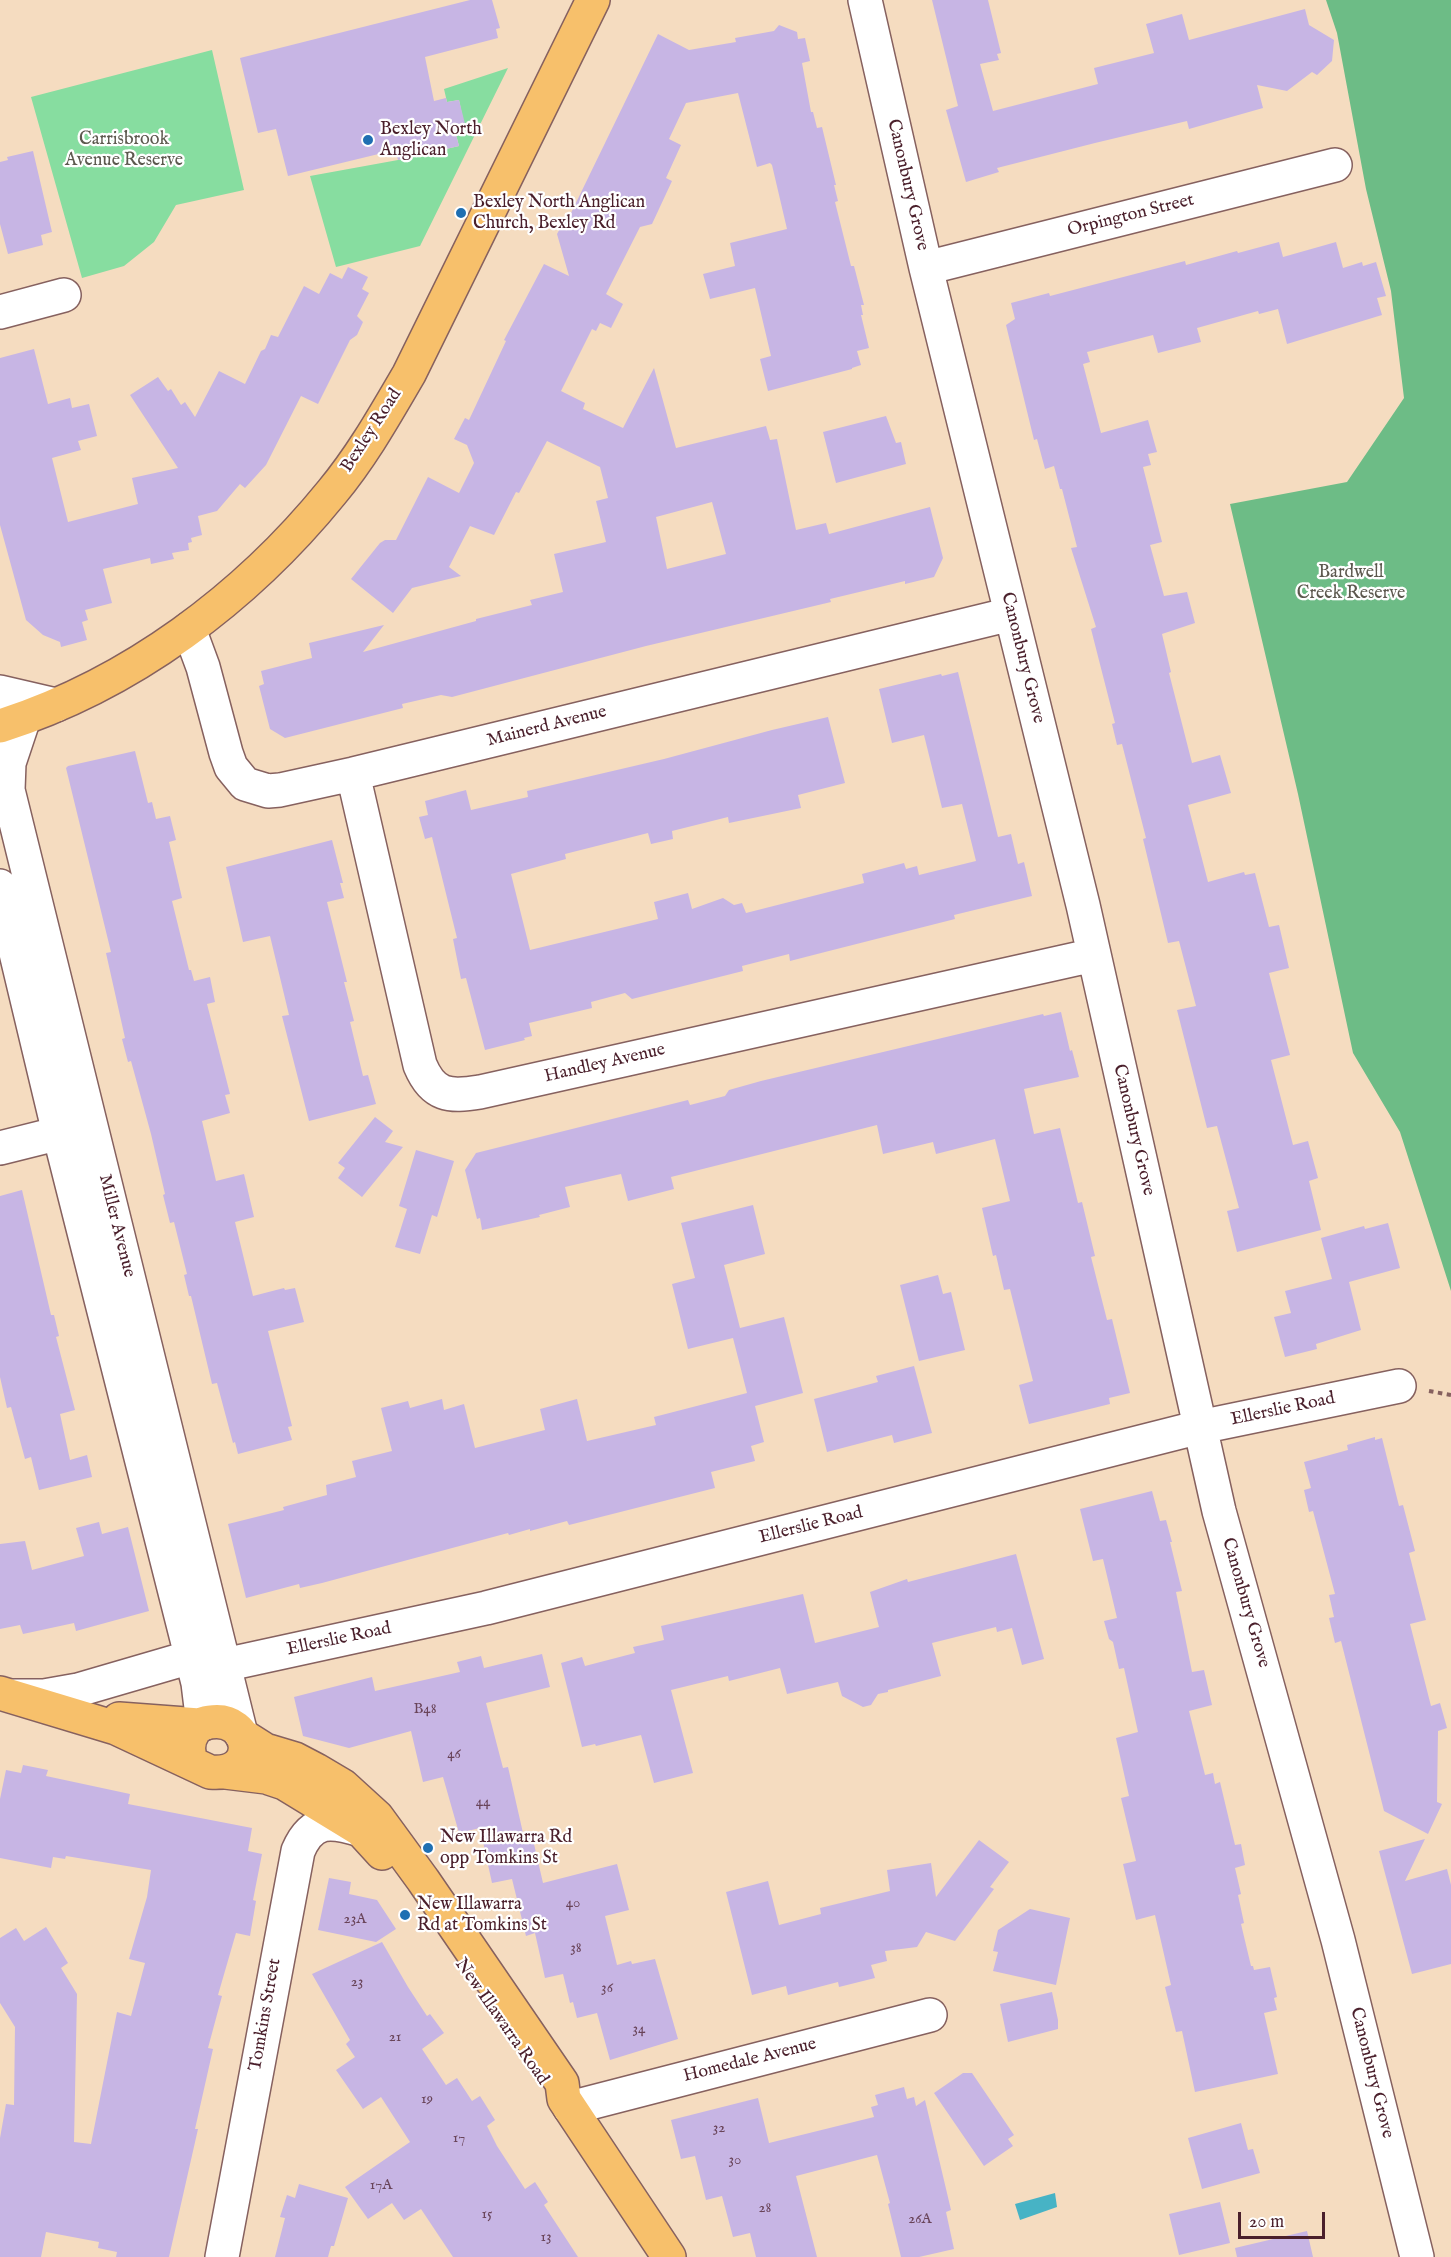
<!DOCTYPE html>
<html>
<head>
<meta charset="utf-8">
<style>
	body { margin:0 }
	#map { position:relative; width:1451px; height:2257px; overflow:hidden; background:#f5dcc0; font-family:"IM FELL English",serif }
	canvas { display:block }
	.scale { position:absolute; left:1238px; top:2212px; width:87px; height:27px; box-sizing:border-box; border:3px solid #4a1f2b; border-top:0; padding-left:8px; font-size:18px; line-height:21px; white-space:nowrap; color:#4a1f2b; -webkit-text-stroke:4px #fff; paint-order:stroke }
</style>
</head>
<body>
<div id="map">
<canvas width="1451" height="2257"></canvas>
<div class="scale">20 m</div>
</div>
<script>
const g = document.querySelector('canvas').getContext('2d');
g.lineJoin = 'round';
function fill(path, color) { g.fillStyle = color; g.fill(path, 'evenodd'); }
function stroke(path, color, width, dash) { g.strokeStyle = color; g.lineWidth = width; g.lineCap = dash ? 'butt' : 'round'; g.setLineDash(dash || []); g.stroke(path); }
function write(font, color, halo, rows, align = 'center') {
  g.font = font + ' "IM FELL English",serif'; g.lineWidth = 4.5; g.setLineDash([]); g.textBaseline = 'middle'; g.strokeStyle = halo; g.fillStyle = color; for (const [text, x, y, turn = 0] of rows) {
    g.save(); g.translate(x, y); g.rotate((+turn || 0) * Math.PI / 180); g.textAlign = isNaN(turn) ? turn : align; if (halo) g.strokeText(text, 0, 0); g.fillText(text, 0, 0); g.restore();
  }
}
fill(new Path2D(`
	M212,50L244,190L176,205L154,242L124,266L82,278L31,97Z
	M508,68L420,246L336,267L310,176L398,160L459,146L454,127L464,124L459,100L447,102L444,89Z`), '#87dda0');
fill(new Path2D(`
	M1326,0H1451V1291L1400,1132L1353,1053L1298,794L1230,504L1347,482L1404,398L1391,291L1366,189L1337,33Z`), '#6dbc86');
fill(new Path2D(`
	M1055,2193L1057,2207L1020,2220L1015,2204Z`), '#47b3c5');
fill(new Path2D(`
	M470,0H492L500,28L496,29L498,38L425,57L434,101L446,98L447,102L459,100L465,124L454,127L459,146L398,160L395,150L288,176L276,129L258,133L240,58Z
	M932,0H988L1001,53L997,54L999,60L980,64L993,111L1098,84L1094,68L1154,53L1146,24L1182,14L1189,40L1305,9L1309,25L1334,40L1332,61L1317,75L1312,72L1287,91L1257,85L1263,108L1189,129L1187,121L1095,143L997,168L999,172L966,182L946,110L958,106Z
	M779,25L797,32L798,39L805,38L810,61L802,63L811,112H813L817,128L822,127L836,185H834L838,201L835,202L851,266H854L864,305H861L863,315H861L869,348L857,351L861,365L852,368V369L768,391L760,359L771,356L755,288L710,299L703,274L735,266L730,243L787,229L772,165L770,163L757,167L738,93L686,103L669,139L681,145L666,178L672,181L652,224L640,227L606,294L623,304L611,328L600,323L596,331L592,329L561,391L585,403L583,409L623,428L654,368L676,448L766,426L770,440L777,439L796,530L826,523L829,534L930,507L943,558L934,577L905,584V581L830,599L831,602L646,646L452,697L441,695L402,704L403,708L285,738L270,729L259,686L264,684L261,671L312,658L309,643L384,625L363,652L476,621V619L532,605L530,600L563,592L554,554L606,542L596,501L608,498L600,467L547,441L519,493L516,492L494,535L470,526L449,567L461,576L412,588L393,613L351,579L380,543L385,540H396L428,477L459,493L474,463L467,445L454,439L465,418L469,420L506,341L504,340L544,264L569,276L557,234L569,212L571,213L658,34L689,50L736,42L735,38L774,31ZM712,502L726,554L667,569L656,517Z
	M33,151L52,232L41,235L43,245L8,254L0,224V162L8,160L7,157Z
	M1279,242L1283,257L1336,242L1343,268L1362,262L1363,266L1376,262L1386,296L1377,298L1382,315L1287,344L1278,309L1259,314L1258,311L1197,328L1201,342L1158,353L1153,335L1087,352L1090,362L1083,364L1101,433L1148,420L1157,452L1148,454L1151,465L1143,467L1162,542L1150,545L1164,596L1187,592L1195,623L1162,634L1171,672L1169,673L1192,763L1220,755L1231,793L1188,805L1208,882L1244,872L1245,875L1255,873L1269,927L1279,925L1289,968L1269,973L1290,1055L1271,1060L1293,1145L1308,1141L1318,1178L1309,1181L1321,1230L1237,1252L1227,1211L1239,1208L1217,1126L1207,1128L1177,1010L1196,1006L1179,941L1168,943L1143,839L1146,838L1122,744L1117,745L1112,724L1115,723L1091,629L1096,627L1071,548L1077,547L1062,489H1060L1054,466L1045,469L1037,439L1034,440L1006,325L1015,319L1011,303L1049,293L1050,296L1185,261L1186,265L1237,251L1238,253Z
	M348,267L368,277L362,289L369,293L357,316L363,322L357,335L350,340L318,404L301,396L266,465L245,488L240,484L217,511L198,516L202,535L191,538L192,542L188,543L189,550L172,553L174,559L151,564L150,558L103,569L112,603L85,610L88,620L82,622L87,640L61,647L60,642L43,635L26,620L0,525V358L34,349L48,404L70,398L72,408L89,404L97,436L78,441L81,450L52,458L68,522L138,504L132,478L178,468L130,395L158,377L168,391L171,389L181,405L185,402L195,417L219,371L245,384L261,351L265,349L271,335L278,337L304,286L319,294L330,273L342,279Z
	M886,416L896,443L901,442L906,464L836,483L823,432Z
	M958,672L998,837L1011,834L1018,864L1024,862L1032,896L954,915L955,919L825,952L790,961L789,954L742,966L743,971L632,999L625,993L591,1002L592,1008L529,1023L532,1036L524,1038L525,1040L485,1050L466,978L461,979L453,939L457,938L432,837L425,839L419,817L428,815L425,801L466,790L471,810L528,797L527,791L664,759L772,730L828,717L845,783L798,795L801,808L729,823L728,817L672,831L673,839L651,844L648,833L565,854L566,859L511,874L530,950L658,919L654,902L688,893L692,909L723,898L734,905L742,903L746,913L864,883L862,874L904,863L906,869L917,866L919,875L976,861L962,804L942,808L924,735L892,743L879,689L941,674L942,676Z
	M135,751L148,803L152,802L156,819L170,816L176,840L169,842L182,898L172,901L189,970H191L194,981L210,977L215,1002L207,1004L230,1094L225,1095L230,1113L202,1121L216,1181L244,1174L254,1217L235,1222L253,1296L284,1288L285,1290L295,1288L304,1322L268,1331L292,1426L288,1427L292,1440L238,1454L235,1442L233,1443L217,1383L212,1384L191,1296H189L184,1275L187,1274L174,1222L170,1223L163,1195L165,1194L151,1134L131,1061L128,1062L122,1039L125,1038L106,953L111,952L66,768L68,766Z
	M332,840L343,883H340L344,898L327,902L347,982H344L354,1021L350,1022L363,1076L368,1075L376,1104L309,1121L282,1016L289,1015L270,936L243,942L226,867Z
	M1061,1012L1070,1051L1072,1050L1079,1077L1024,1089L1034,1134L1060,1128L1078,1203L1082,1202L1095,1256L1091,1257L1107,1320L1112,1319L1130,1393L1109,1398L1110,1404L1029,1424L1019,1385L1033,1381L1010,1289L1004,1290L996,1255L993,1256L982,1208L1010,1201L995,1139L936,1154L933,1142L883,1154L877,1125L671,1177L674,1189L628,1201L621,1174L565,1187L570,1207L539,1215L540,1217L482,1230L480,1218L477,1219L465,1170L476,1153L688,1100L690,1105L725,1096L729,1090L761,1081L1043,1014L1044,1016Z
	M375,1117L393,1131L385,1142L403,1147L362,1197L338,1178L345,1168L338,1163Z
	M416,1150L454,1161L437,1217L432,1215L420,1254L395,1247L407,1209L399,1206Z
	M22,1190L51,1315H54L59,1336L56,1337L75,1410L60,1414L70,1460L87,1455L92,1477L39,1490L31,1457L25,1459L11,1407L7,1408L0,1377V1196Z
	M753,1205L765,1254L724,1265L740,1328L784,1317L803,1393L755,1406L764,1442L751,1446L755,1461L711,1472L715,1488L569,1525L567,1521L530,1531V1529L509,1535L508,1533L322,1583L300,1588L299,1584L246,1598L228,1524L284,1510L283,1507L327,1495L326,1485L356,1477L352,1461L392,1451L381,1408L408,1401L410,1408L442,1399L444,1410L464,1404L475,1448L545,1430L540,1409L577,1399L587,1441L656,1425L654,1417L747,1393L733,1338L688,1349L672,1284L695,1278L681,1223Z
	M1388,1223L1400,1268L1349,1282L1361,1330L1316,1344L1317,1349L1285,1357L1274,1317L1291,1313L1285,1291L1332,1279L1321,1238L1364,1226L1365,1229Z
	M938,1275L943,1294L951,1292L965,1350L919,1361L900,1285Z
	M914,1366L932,1433L894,1443L892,1435L827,1452L814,1399L878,1382L876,1376Z
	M1375,1437V1440L1382,1438L1399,1506L1403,1505L1415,1551L1409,1553L1426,1620L1410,1624L1431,1706L1440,1703L1447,1728L1438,1731L1437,1802L1442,1804L1428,1834L1384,1811L1341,1641L1335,1643L1329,1618L1334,1617L1329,1595L1335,1594L1313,1511L1309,1512L1304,1490L1311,1488L1304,1462L1348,1450L1347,1445Z
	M1152,1491L1160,1521L1166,1520L1172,1542H1170L1182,1591L1176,1592L1192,1672L1204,1670L1212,1705L1189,1711L1205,1775L1213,1773L1215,1784L1220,1782L1235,1845L1241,1844L1245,1865L1235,1868L1241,1894L1238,1895L1244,1923L1241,1924L1251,1966H1253L1254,1970L1270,1967L1277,1997L1274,1998L1277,2010L1264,2013L1278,2074L1195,2092L1182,2031L1176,2032L1165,1987L1171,1985L1155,1915L1136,1920L1123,1864L1136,1861L1121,1798L1129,1796L1116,1738L1138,1732L1124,1668L1119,1669L1113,1642L1109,1639L1104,1621L1117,1618L1103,1559L1093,1561L1080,1509Z
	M99,1522L102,1534L128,1527L149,1611L76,1631L74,1623L23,1634L20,1625L0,1629V1544L25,1541L32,1570L84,1556L76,1528Z
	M1016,1554L1044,1659L1022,1665L1012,1628L997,1632L996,1627L932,1643L941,1676L888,1690V1692L878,1694L871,1705L863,1707L842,1696L838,1682L787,1694L780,1668L729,1681L728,1676L671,1690L693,1773L654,1783L641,1735L596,1746L595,1744L582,1747L561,1663L582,1657L585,1666L635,1653L633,1647L664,1640L661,1626L803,1594L815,1643L879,1627L870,1592L907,1579L908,1582Z
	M542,1654L550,1687L486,1703L503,1768L508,1767L523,1833L531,1831L543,1883L617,1864L629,1910L605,1916L617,1965L631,1961L632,1964L655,1959L678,2039L610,2060L597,2013L577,2018L573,2002L570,2003L563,1974L545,1978L535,1933L526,1936L512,1879L492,1883L480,1828L459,1833L443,1777L423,1782L411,1731L349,1748L303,1736L294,1697L372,1677L375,1691L460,1672L457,1662L481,1656L484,1668Z
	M23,1765L48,1770L46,1776L130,1794L128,1804L252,1828L248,1851L262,1854L253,1900L256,1901L250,1936L236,1933L218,1995L222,1996L208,2048L213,2049L195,2129H198L169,2257H116L117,2252L98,2248L99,2242L46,2232L41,2257H0V2138L6,2104L14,2105L15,2027L0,2003V1938L16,1928L24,1941L46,1927L68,1963L61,1968L77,1994L74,2142L91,2144L117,2012L131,2016L145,1963L129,1959L147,1897L151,1870L66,1856L65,1859L53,1857L51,1868L0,1858V1799L6,1770L21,1773Z
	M1425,1839L1405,1881L1447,1869L1451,1885V1964L1412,1974L1379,1851Z
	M979,1840L1009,1862L990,1887L994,1889L955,1941L926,1932L917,1947L885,1951L887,1961L871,1965L875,1978L839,1987L838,1982L788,1995L786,1986L752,1995L726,1892L768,1881L779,1925L821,1914L820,1908L890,1891L887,1870L931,1863L936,1897Z
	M329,1878L351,1882L349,1894L377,1900L396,1929L376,1942L318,1930Z
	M1030,1909L1070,1918L1056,1985L993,1971L998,1952L993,1951L998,1930Z
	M382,1942L408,1987L427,2016L430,2014L444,2033L422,2049L446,2085L457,2078L472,2101L480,2096L495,2120L487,2126L497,2146L525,2189L535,2182L548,2202L544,2205L578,2257H453L421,2209L404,2220L392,2203L368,2219L345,2187L410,2142L381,2097L363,2109L336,2070L355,2057L346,2044L350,2040L312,1974Z
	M1052,1992L1058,2020V2029L1008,2042L1000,2004Z
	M963,2073H972L1014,2135L1008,2139L1013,2146L984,2166L934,2093Z
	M904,2087L907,2099L914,2097L916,2106L925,2100L951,2210L946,2212L954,2249L919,2257H901L888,2204L890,2203L877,2155L796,2176L817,2257H756L750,2233L733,2237L722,2196L706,2200L695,2156L681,2159L671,2120L758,2098L769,2143L874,2117L871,2107L878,2105L875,2095Z
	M1241,2123L1248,2150L1253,2149L1260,2173L1202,2189L1188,2138Z
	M299,2184L348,2198L334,2246H331L328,2257H275L285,2218L280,2217L287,2195L295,2198Z
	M1220,2202L1230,2243L1179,2255L1169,2214Z
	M1307,2231L1313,2257H1237L1235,2248Z`), '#c7b5e4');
const minor = new Path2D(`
	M865,0L926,268L1083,905L1219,1511L1338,1940L1417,2257
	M926,268L1335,165
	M0,312L64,295
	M189,629L203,667L226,753L231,767L245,784L268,791L280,790L353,774L1011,614
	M0,692L56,705
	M24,718L9,763L8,790L241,1734
	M353,774L420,1065C433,1096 449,1097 480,1092L1094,955
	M0,886L59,1133L198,1683L203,1724
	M0,1148L80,1128
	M15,1696H44L78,1690L191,1657L224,1665L486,1608L1200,1427L1399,1386
	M570,2108L930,2015
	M222,2257L298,1851C312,1818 331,1821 361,1830`);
const major = new Path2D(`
	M0,726C130,685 246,598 332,492C362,456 385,415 409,374L593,0
	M0,1693L116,1728L210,1772C261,1777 253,1715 210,1722C203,1723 197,1726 194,1731C187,1741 187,1752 192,1763
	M119,1719L199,1725
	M243,1736L265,1750L295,1759L316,1770L343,1786L377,1817L423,1880L562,2083L564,2099L669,2257
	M225,1772L266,1777L284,1783L361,1830L382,1853`);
stroke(minor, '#86615f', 36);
stroke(major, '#86615f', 36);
stroke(new Path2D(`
	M1429,1391L1451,1395`), '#86615f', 4, [4.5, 4.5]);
stroke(minor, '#fff', 33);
stroke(major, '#f7c06b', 33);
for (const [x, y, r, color] of [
	[368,140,6,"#1f6fb2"],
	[461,213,6,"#1f6fb2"],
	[428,1848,6,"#1f6fb2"],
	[405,1915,6,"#1f6fb2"]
]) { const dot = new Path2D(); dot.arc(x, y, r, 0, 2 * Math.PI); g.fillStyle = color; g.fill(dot); stroke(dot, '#fff', 2); }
write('15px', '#694459', null, [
	["B48",425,1710],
	["46",454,1755],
	["44",483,1803],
	["40",573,1904],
	["23A",355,1920],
	["38",576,1949],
	["23",357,1983],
	["36",607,1989],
	["34",639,2030],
	["21",395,2038],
	["19",427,2100],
	["32",719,2129],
	["17",459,2139],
	["30",735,2161],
	["17A",381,2186],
	["28",765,2209],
	["15",487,2215],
	["26A",920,2220],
	["13",546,2238]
]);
write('18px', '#4a1f2b', '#fff', [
	["Bexley North",380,130],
	["Anglican",380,151],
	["Bexley North Anglican",473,203],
	["Church, Bexley Rd",473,224],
	["New Illawarra Rd",440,1838],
	["opp Tomkins St",440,1859],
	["New Illawarra",417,1905],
	["Rd at Tomkins St",417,1926]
], 'left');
write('18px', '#5c584e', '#fff', [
	["Carrisbrook",124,140],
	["Avenue Reserve",124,161],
	["Bardwell",1351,573],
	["Creek Reserve",1351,594]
]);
write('18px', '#4a1f2b', '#fff', [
	["Canonbury Grove",907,185,77],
	["Orpington Street",1131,216,-14],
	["Bexley Road",372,431,-57],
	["Canonbury Grove",1022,658,76],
	["Mainerd Avenue",547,727,-14],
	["Handley Avenue",605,1064,-13],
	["Canonbury Grove",1133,1130,77],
	["Miller Avenue",116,1226,76],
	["Ellerslie Road",1283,1410,-12],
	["Ellerslie Road",811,1526,-14],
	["Canonbury Grove",1245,1603,74],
	["Ellerslie Road",339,1640,-12],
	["Tomkins Street",266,2015,-80],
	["New Illawarra Road",501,2022,55],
	["Homedale Avenue",750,2061,-14],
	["Canonbury Grove",1371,2073,76]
]);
</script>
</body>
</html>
